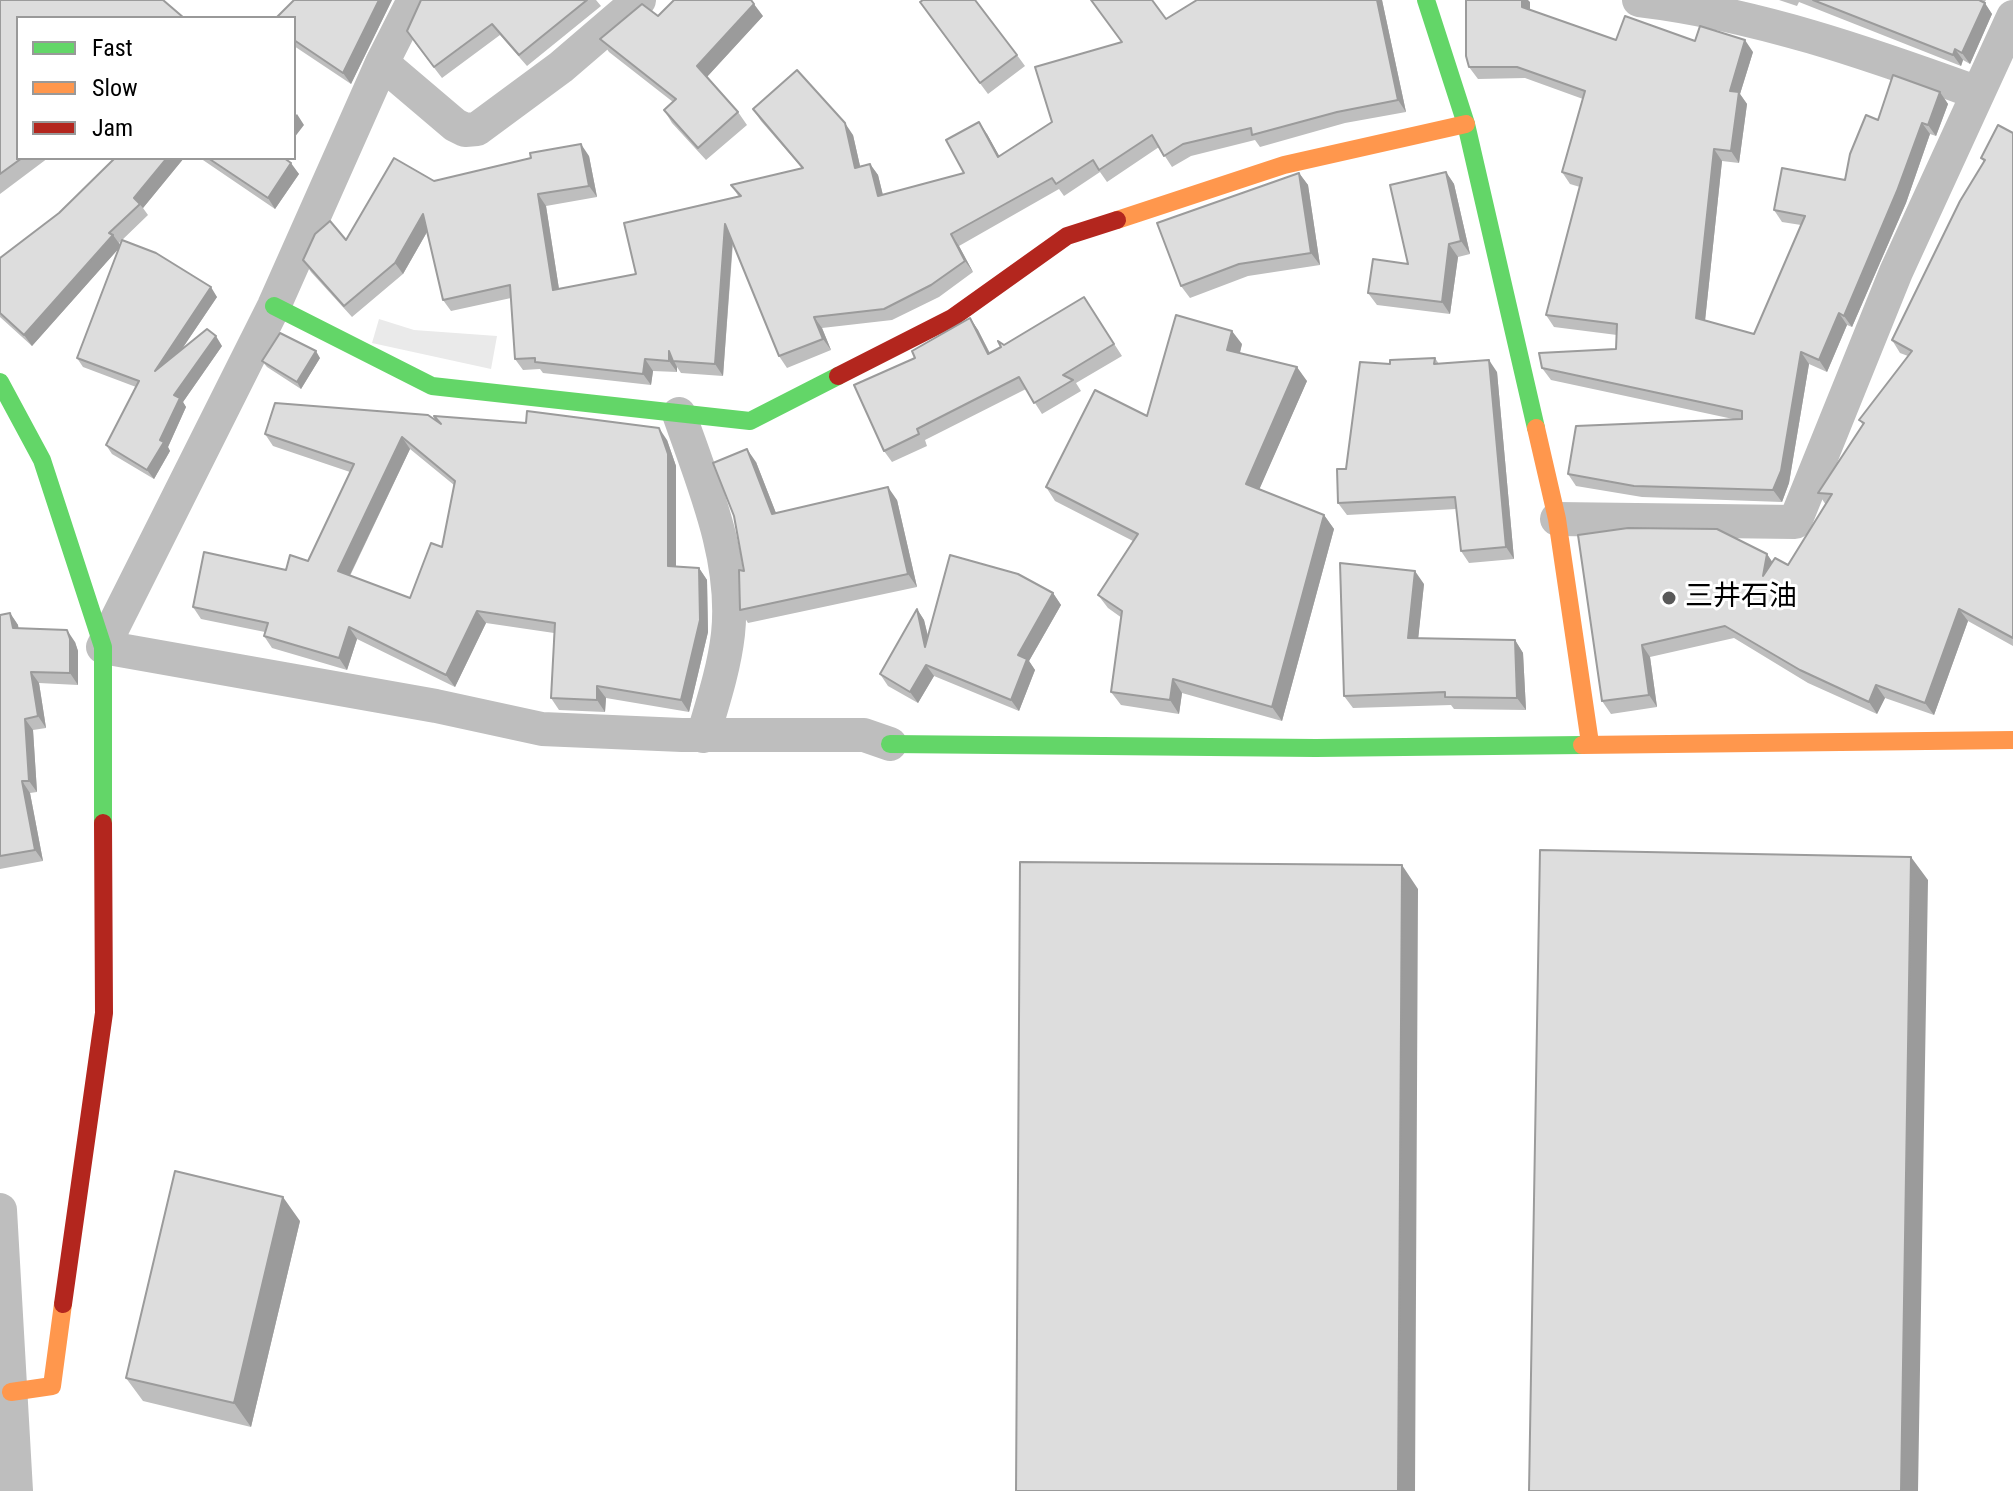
<!DOCTYPE html>
<html>
<head>
<meta charset="utf-8">
<style>
	body { margin:0 }
	#map { position:relative; width:2013px; height:1491px; overflow:hidden; background:#fff; font-family:"Roboto Condensed",sans-serif }
	canvas { display:block }
	.legend { position:absolute; left:16px; top:16px; width:280px; height:144px; box-sizing:border-box; background:#fff; border:2px solid #999; margin:0; padding:10px 14px; list-style:none; font-size:24px; color:#000 }
	.legend li { display:flex; align-items:center; gap:16px; height:40px }
	.legend b { width:40px; border:2px solid #999 }
</style>
</head>
<body>
<div id="map">
<canvas width="2013" height="1491"></canvas>
<ul class="legend">
<li><b style="height:10px;background:#63d668"></b>Fast</li>
<li><b style="height:10px;background:#ff974d"></b>Slow</li>
<li><b style="height:10px;background:#b3261e"></b>Jam</li>
</ul>
</div>
<script>
const g = document.querySelector('canvas').getContext('2d');
g.lineJoin = 'round';
function fill(path, color) { g.fillStyle = color; g.fill(path, 'evenodd'); }
function stroke(path, color, width, dash) { g.strokeStyle = color; g.lineWidth = width; g.lineCap = dash ? 'butt' : 'round'; g.setLineDash(dash || []); g.stroke(path); }
function write(font, color, halo, rows, align = 'center') {
  g.font = font + ' "Roboto Condensed","Noto Sans JP",sans-serif'; g.lineWidth = 6; g.setLineDash([]); g.textBaseline = 'middle'; g.strokeStyle = halo; g.fillStyle = color; for (const [text, x, y, turn = 0] of rows) {
    g.save(); g.translate(x, y); g.rotate((+turn || 0) * Math.PI / 180); g.textAlign = isNaN(turn) ? turn : align; if (halo) g.strokeText(text, 0, 0); g.fillText(text, 0, 0); g.restore();
  }
}
fill(new Path2D(`
	M379,319L414,330L497,336L491,369L372,343Z`), '#eaeaea');
stroke(new Path2D(`
	M414,0L382,63L274,306L103,647L436,706L542,729L682,735H864L890,744
	M1639,0C1756,14 1868,53 1978,93
	M382,63L455,125L465,130L477,129L561,67L639,0
	M679,414C703,483 736,559 728,634C724,669 713,702 703,736
	M1557,519L1795,522L1896,272L2013,17
	M0,1210L16,1491`), '#bebebe', 34);
stroke(new Path2D(`
	M1426,0L1466,124L1536,428
	M274,306L432,386L750,421L838,376
	M0,382L42,460L103,647V823
	M890,744L1316,748L1582,745`), '#63d668', 18);
stroke(new Path2D(`
	M1117,220L1284,165L1466,124
	M1536,428L1557,519L1590,743
	M1582,745L2013,740
	M11,1392L52,1386L63,1304`), '#ff974d', 18);
stroke(new Path2D(`
	M838,376L952,318L1067,236L1117,220
	M63,1304L104,1013L103,823`), '#b3261e', 18);
fill(new Path2D(`
	M0,0L18,158H48L0,194Z
	M294,0H392L351,84L294,46Z
	M421,0H596L601,6L527,66L500,35L442,78L415,43Z
	M1382,0L1406,112L1345,123L1260,147L1255,140L1191,156L1172,167L1159,147L1107,182L1100,172L1064,196L1059,189L959,246L973,272L939,297L892,320L822,328L831,350L787,368L779,356L733,243L723,376L681,373L677,367V372L653,371L651,385L543,373L540,369L523,370L515,359L511,298L451,311L443,300L427,232L403,274L352,317L311,272L303,260L346,240L434,181L531,158L589,156L597,197L546,206L559,289L636,274L739,197L731,185L802,168L761,121L753,109L853,135L860,166L870,164L878,175L883,195L964,173L987,134L999,156L1052,122L1121,42L1166,19Z
	M1779,0H1986L1984,3L1992,14L1970,64L1963,60L1961,66L1799,2L1797,6Z
	M1530,2V10L1616,40L1695,41L1753,52L1740,94L1747,104L1739,163L1722,161L1705,321L1754,334L1801,225L1782,222L1774,210L1845,180L1878,120L1940,92L1948,104L1936,136L1930,134L1906,203L1852,327L1847,325L1827,372L1809,364L1789,483L1782,502L1642,497L1576,486L1568,474L1733,419L1551,380L1542,368L1616,349L1617,335L1554,327L1546,315L1580,187L1570,184L1562,172L1583,99L1525,78L1478,79L1469,67Z
	M928,14L1017,55L1025,66L988,94Z
	M658,16H763L707,77L738,112L747,125L706,160L672,123L664,110L673,102L609,52L600,39Z
	M2013,133V646L1968,621L1934,715L1885,698L1877,714L1808,683L1734,638L1650,657L1657,707L1611,714L1602,701L1628,528L1767,554L1772,562L1788,565L1826,505L1818,493L1863,425L1859,420L1908,356L1900,353L1892,340L1984,162L1981,158Z
	M115,158H184L143,208L148,215L119,243L120,245L217,297L182,349L222,346L183,402L186,407L168,447L170,451L154,479L112,454L106,445L136,387L83,367L77,358L119,248L32,346L0,317V258L59,213Z
	M200,158H284L299,174L275,209Z
	M1446,172L1454,184L1470,254L1458,257L1450,314L1377,305L1368,293L1408,264Z
	M1299,173L1308,185L1320,265L1248,276L1190,298L1181,286Z
	M1084,297L1122,356L1076,383L1081,391L1042,414L1026,389L925,440L927,446L892,462L884,451L915,358L970,318L978,330L990,353Z
	M1242,344L1240,353L1307,381L1259,489L1324,515L1334,529L1282,721L1182,693L1179,714L1121,705L1111,692L1122,618L1108,608L1098,595L1133,541L1055,501L1046,487L1147,416Z
	M320,358L301,389L267,367L262,361Z
	M1435,358L1439,364L1497,372L1514,559L1469,563L1461,551L1456,509L1347,515L1338,503L1346,469L1390,364Z
	M439,422L667,440L676,466V567L699,568L707,580L708,632L689,712L606,698L605,712L559,710L551,698L554,633L486,623L455,687L357,639L347,670L272,648L264,636L265,632L201,619L193,607L308,561L350,472L273,446L265,434ZM410,449L454,485L442,547L410,598L350,576Z
	M756,462L776,513L897,500L917,587L748,623L740,610Z
	M1424,584L1418,638L1515,640L1523,653L1526,710L1454,709L1451,705L1353,708L1344,696Z
	M1053,593L1061,605L1029,661L1035,670L1019,711L934,676L918,703L888,686L880,674L917,609L924,620L928,636Z
	M10,613L18,625V629L75,642L78,651V685L39,683L46,728L33,730L37,792L30,793L43,861L0,869V615Z
	M300,1221L251,1427L143,1401L126,1378Z`), '#bebebe');
fill(new Path2D(`
	M379,0H392L351,84L343,73Z
	M1377,0H1382L1406,112L1398,100Z
	M1522,0H1528L1530,2V19L1522,7Z
	M1985,3L1992,14L1970,64L1962,53Z
	M754,4L763,16L705,79L697,66Z
	M1745,40L1753,52L1740,94L1747,104L1739,163L1731,151L1730,91Z
	M1955,49L1963,60L1961,66L1953,55Z
	M1940,92L1948,104L1936,136L1928,125Z
	M297,114L304,125L294,138V117Z
	M979,122L987,134L1006,168L998,157Z
	M845,123L853,135L863,179L855,168Z
	M1922,123L1930,134L1906,203L1852,327L1844,316Z
	M581,144L589,156L597,197L589,186Z
	M1714,149L1722,161L1704,330L1696,318Z
	M167,158H184L143,208L134,198Z
	M291,163L299,174L275,209L268,198Z
	M870,164L878,175L886,208L878,196Z
	M1446,172L1454,184L1470,254L1461,241Z
	M1299,173L1308,185L1320,265L1311,253Z
	M538,194L546,206L561,302L553,290Z
	M423,214L431,225L403,274L395,263Z
	M725,224L733,236L723,376L715,364Z
	M951,234L959,246L973,272L965,261Z
	M113,235L121,246L32,346L24,335Z
	M1449,244L1458,257L1450,314L1442,302Z
	M211,287L217,297L161,380L155,371Z
	M1839,313L1847,325L1827,372L1819,360Z
	M814,317L822,328L831,350L823,339Z
	M970,318L978,330L996,366L988,354Z
	M1232,331L1242,344L1237,363L1227,350Z
	M216,336L222,346L183,402L186,407L168,447L170,451L154,479L147,470L160,440L174,395Z
	M316,351L320,358L301,389L297,382Z
	M669,351L677,367V372L669,361Z
	M1801,352L1809,364L1789,483L1782,502L1773,490Z
	M645,359L653,371L651,385L643,374Z
	M1489,360L1497,372L1514,559L1506,547Z
	M1297,367L1307,381L1256,497L1246,484Z
	M659,428L667,440L676,466V578L668,566Z
	M402,437L410,449L346,583L338,571Z
	M747,449L756,462L781,526L772,514Z
	M888,487L897,500L917,587L908,574Z
	M1324,515L1334,529L1282,721L1272,707Z
	M1767,554L1775,566L1763,576Z
	M699,568L707,580L708,632L689,712L681,700Z
	M1415,571L1424,584L1417,650L1408,638Z
	M1053,593L1061,605L1029,661L1035,670L1019,711L1011,700L1018,655Z
	M917,609L924,620L933,658L925,647Z
	M1959,609L1968,621L1934,715L1925,703Z
	M477,611L486,623L455,687L446,675Z
	M10,613L18,625L21,640L13,628Z
	M349,627L357,639L347,670L339,658Z
	M67,630L75,642L78,651V685L70,673Z
	M1515,640L1523,653L1526,710L1517,698Z
	M1642,645L1650,657L1657,707L1649,695Z
	M926,665L934,676L918,703L910,692Z
	M31,672L39,683L46,728L38,716Z
	M1173,679L1182,693L1179,714L1170,700Z
	M1876,685L1885,698L1877,714L1869,702Z
	M597,686L606,698L605,712L597,700Z
	M25,719L33,730L37,792L29,781Z
	M22,781L30,793L43,861L35,850Z
	M1911,857L1928,880L1918,1491H1901Z
	M1402,865L1418,889L1415,1491H1398Z
	M283,1197L300,1221L251,1427L234,1403Z`), '#9b9b9b');
const building = new Path2D(`
	M0,0H163L184,18H18V158H22L0,174Z
	M294,0H379L343,73L294,40V18H276Z
	M421,0H587L519,55L492,24L434,67L407,31Z
	M674,0H751L754,4L697,66L738,112L698,148L664,110L676,99L600,39L642,4L658,16Z
	M923,0H975L1017,55L980,83L920,2Z
	M1091,0H1152L1166,19L1197,0H1377L1398,100L1337,112L1252,135L1251,128L1183,144L1164,156L1152,135L1099,170L1093,160L1056,184L1052,178L951,234L965,261L931,285L884,309L814,317L823,339L779,356L725,224L715,364L673,361L669,351V361L645,359L643,374L535,362V358L515,359L510,285L443,300L423,214L395,263L344,306L303,260L315,234L330,221L346,240L394,158L434,181L531,158L530,153L581,144L589,186L538,194L553,290L636,274L624,223L741,196L731,185L803,168L753,109L797,70L845,123L855,168L870,164L878,196L964,173L946,140L979,122L998,157L1052,122L1035,67L1122,42Z
	M1466,0H1522V7L1616,40L1625,16L1695,41L1700,26L1745,40L1730,91L1739,92L1731,151L1714,149L1696,318L1754,334L1805,216L1774,210L1782,168L1845,180L1850,154L1866,115L1878,120L1893,75L1940,92L1928,125L1922,123L1897,191L1844,316L1839,313L1819,360L1801,352L1781,471L1773,490L1634,486L1568,474L1576,426L1742,419V411L1542,368L1539,353L1616,349L1617,324L1546,315L1582,178L1562,172L1585,91L1517,67H1469L1466,56Z
	M1813,0H1979L1985,3L1962,53L1955,49L1953,55Z
	M1998,125L2013,133V638L1959,609L1925,703L1876,685L1869,702L1800,670L1725,626L1642,645L1649,695L1602,701L1578,535L1628,528L1717,529L1767,554L1763,576L1775,558L1788,565L1832,494L1818,493L1864,423L1859,420L1912,351L1892,340L1960,201L1985,160L1981,158Z
	M115,158H167L134,198L140,204L109,233L113,235L24,335L0,313V258L59,213Z
	M208,158H284L291,163L268,198Z
	M1446,172L1461,241L1449,244L1442,302L1368,293L1373,259L1408,264L1390,185Z
	M1299,173L1311,253L1239,264L1181,286L1157,223Z
	M122,240L156,253L211,287L155,371L207,329L216,336L174,395L180,398L160,440L164,442L147,470L106,445L139,381L77,358Z
	M1084,297L1114,344L1063,375L1073,380L1034,403L1019,377L917,429L919,434L884,451L854,385L915,358L912,351L970,318L988,354L1001,347L998,341L1004,345Z
	M1176,315L1232,331L1227,350L1297,367L1246,484L1324,515L1272,707L1173,679L1170,700L1111,692L1122,611L1098,595L1138,534L1046,487L1095,390L1147,416Z
	M280,333L316,351L297,382L262,361Z
	M1435,358L1434,364L1489,360L1506,547L1461,551L1455,497L1338,503L1337,469H1346L1360,362L1390,364V360Z
	M275,403L428,415L441,424L434,416L526,423L527,411L659,428L668,454V566L699,568L700,620L681,700L597,686V700L551,698L555,623L477,611L446,675L349,627L339,658L264,636L268,623L193,607L204,552L286,570L290,555L308,561L354,464L265,434ZM402,437L455,481L442,547L431,543L410,598L338,571Z
	M747,449L772,514L888,487L908,574L740,610L739,570L744,571L734,516L713,463Z
	M950,555L1018,574L1053,593L1018,655L1027,659L1011,700L926,665L910,692L880,674L917,609L925,647Z
	M1340,563L1415,571L1408,638L1515,640L1517,698L1445,697V692L1344,696Z
	M10,613L13,628L67,630L70,639V673L31,672L38,716L25,719L29,781H22L35,850L0,856V615Z
	M1540,850L1911,857L1901,1491H1529Z
	M1020,862L1402,865L1398,1491H1016Z
	M175,1171L283,1197L234,1403L126,1378Z`);
fill(building, '#ddd');
stroke(building, '#9b9b9b', 2);
for (const [x, y, r, color] of [
	[1669,598,8,"#595959"]
]) { const dot = new Path2D(); dot.arc(x, y, r, 0, 2 * Math.PI); g.fillStyle = color; g.fill(dot); stroke(dot, '#fff', 3); }
write('28px', '#000', '#fff', [
	["三井石油",1685,598]
], 'left');
</script>
</body>
</html>
